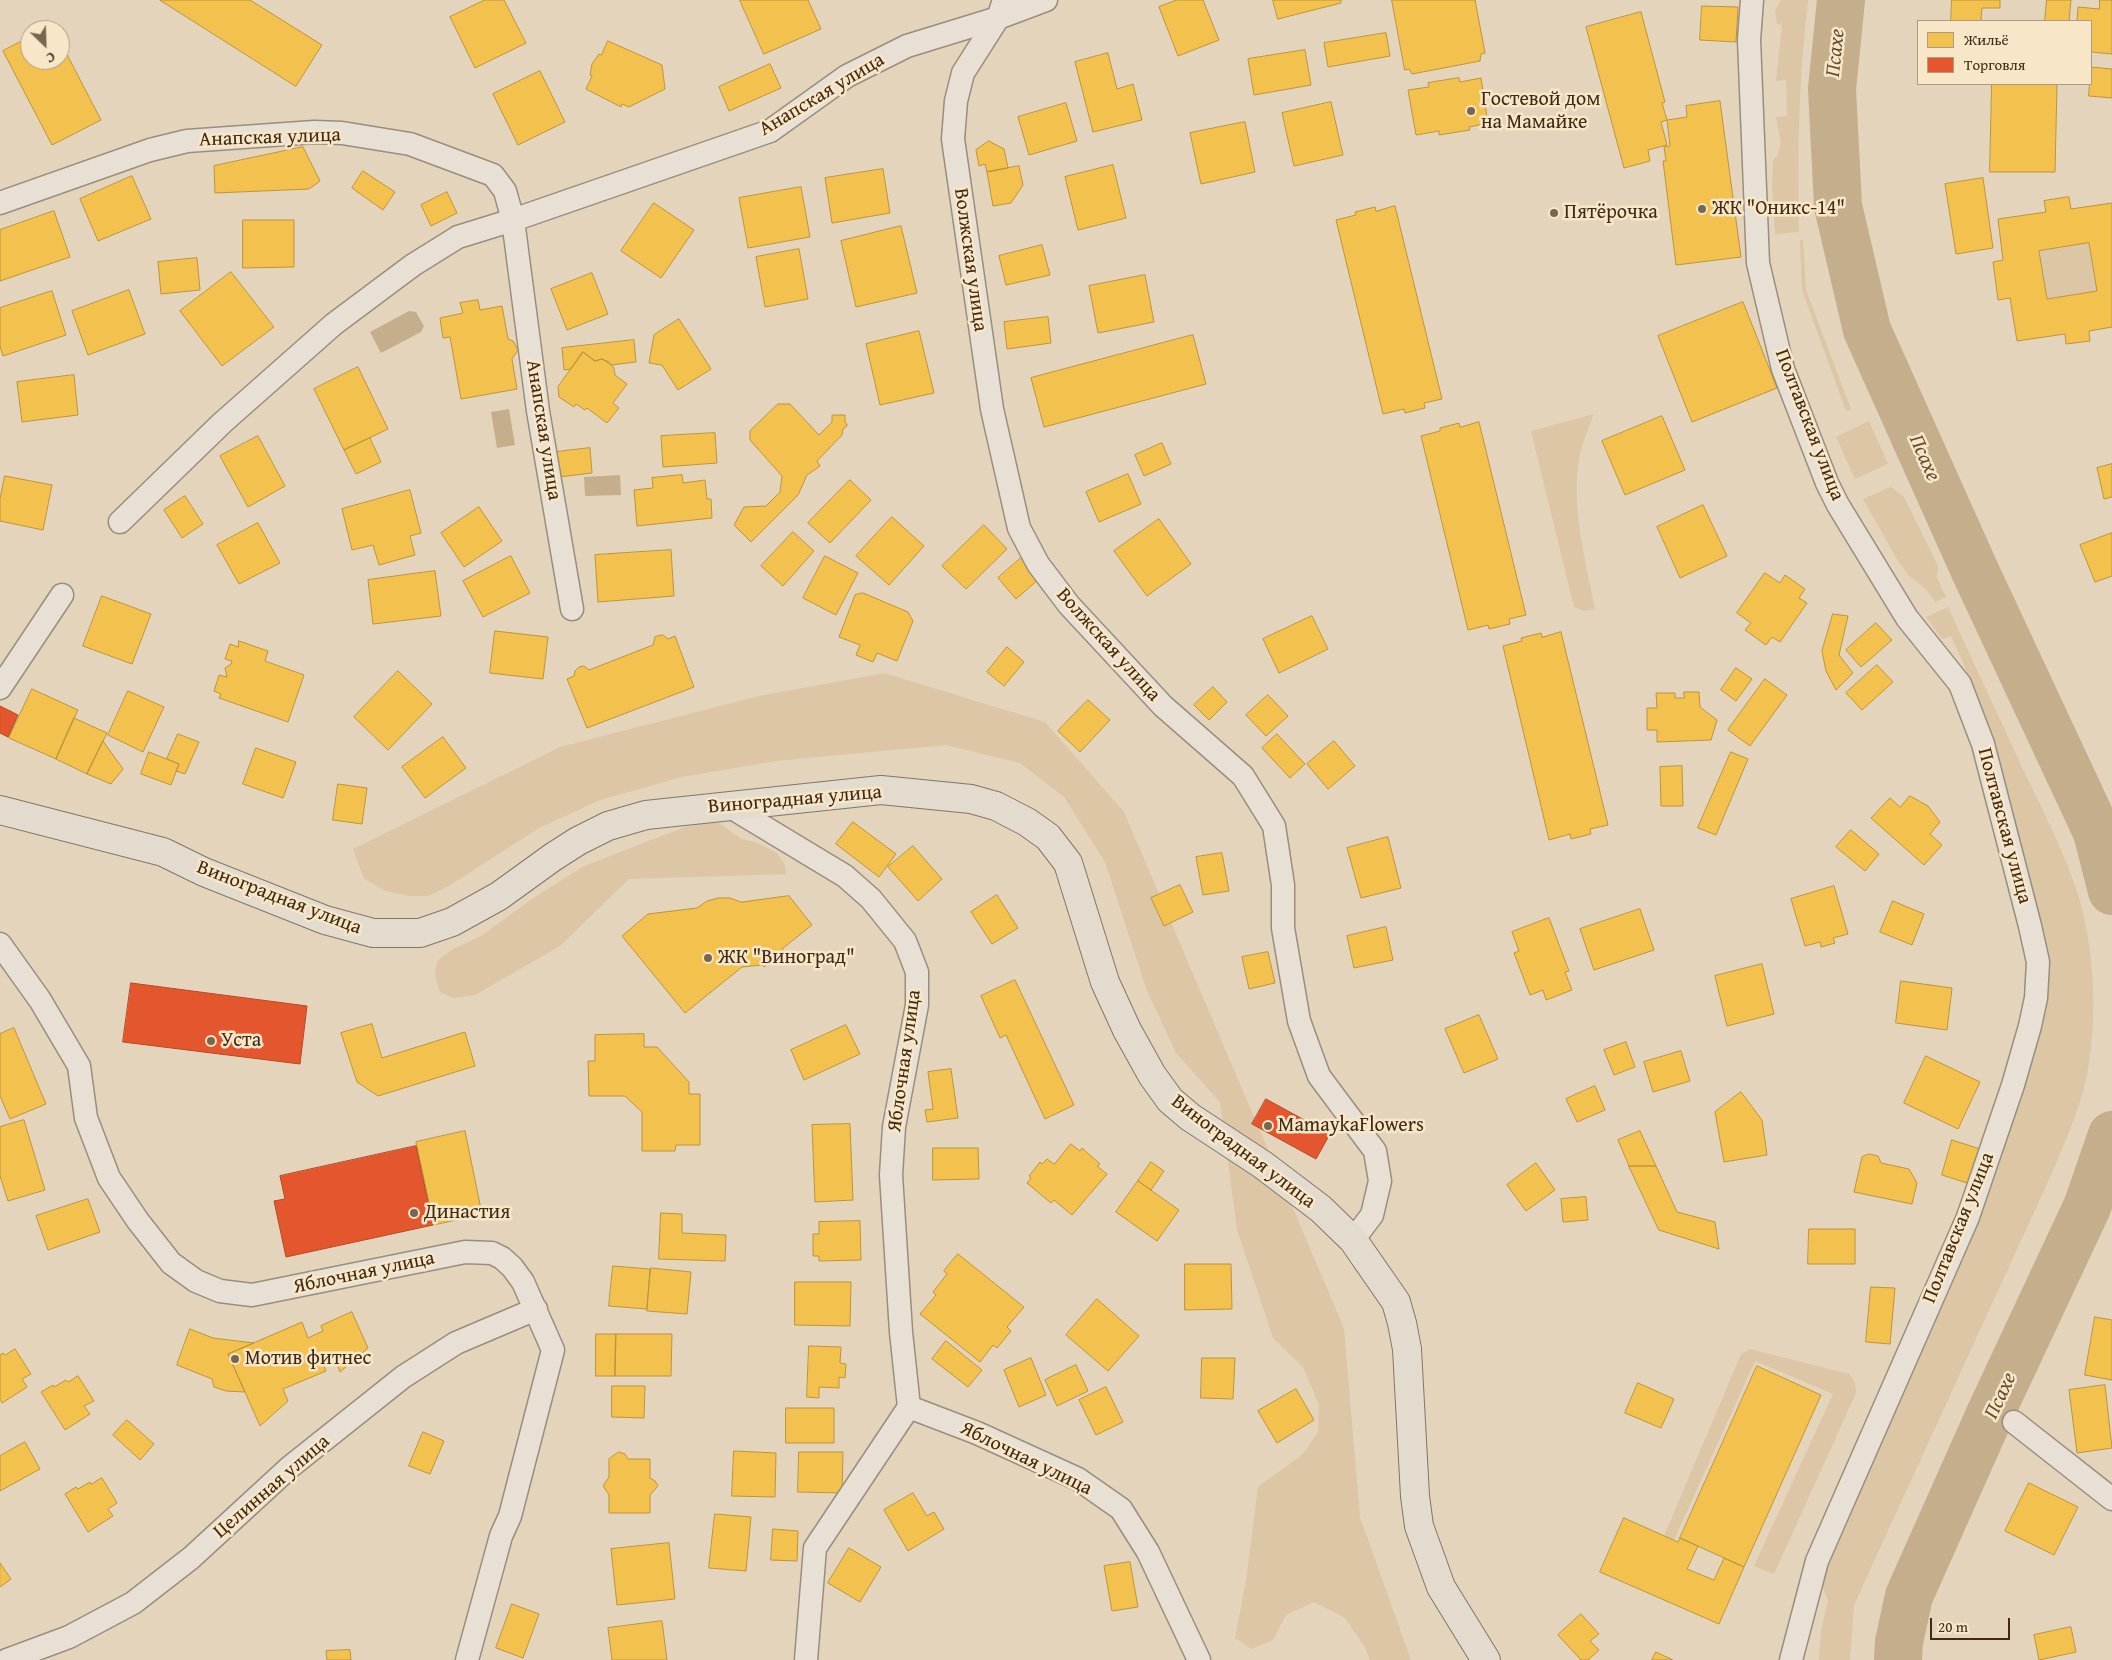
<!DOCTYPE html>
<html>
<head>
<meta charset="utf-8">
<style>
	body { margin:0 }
	#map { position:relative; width:2112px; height:1660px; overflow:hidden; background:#e4d4bc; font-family:"Gentium Book Plus",serif }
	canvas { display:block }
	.legend { position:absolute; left:1917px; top:20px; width:175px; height:65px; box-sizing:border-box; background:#f8e6c9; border:1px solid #ae9b80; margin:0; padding:6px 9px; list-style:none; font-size:15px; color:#402a13 }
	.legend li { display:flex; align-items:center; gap:10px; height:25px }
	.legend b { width:25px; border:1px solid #ae9b80 }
	.north { position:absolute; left:20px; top:20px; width:50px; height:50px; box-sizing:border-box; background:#f8e6c9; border:1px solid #ae9b80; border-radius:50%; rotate:156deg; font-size:14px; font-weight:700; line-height:20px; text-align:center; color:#402a13 }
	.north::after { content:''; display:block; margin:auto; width:18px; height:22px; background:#79664e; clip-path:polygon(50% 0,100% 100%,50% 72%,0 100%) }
	.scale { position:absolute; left:1930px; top:1618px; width:80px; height:22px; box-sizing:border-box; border:2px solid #402a13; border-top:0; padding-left:6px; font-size:15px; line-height:18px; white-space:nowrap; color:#402a13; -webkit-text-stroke:4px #f8e6c9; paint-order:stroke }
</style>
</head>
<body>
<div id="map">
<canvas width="2112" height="1660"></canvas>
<ul class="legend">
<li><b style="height:14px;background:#f2c14e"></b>Жильё</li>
<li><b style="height:14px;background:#e4572e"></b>Торговля</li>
</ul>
<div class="north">С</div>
<div class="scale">20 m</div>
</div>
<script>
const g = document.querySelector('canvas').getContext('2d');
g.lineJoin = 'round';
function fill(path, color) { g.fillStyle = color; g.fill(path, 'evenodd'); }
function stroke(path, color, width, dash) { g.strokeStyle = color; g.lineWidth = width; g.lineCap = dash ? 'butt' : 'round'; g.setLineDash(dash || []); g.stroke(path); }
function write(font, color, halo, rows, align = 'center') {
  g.font = font + ' "Gentium Book Plus",serif'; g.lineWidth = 5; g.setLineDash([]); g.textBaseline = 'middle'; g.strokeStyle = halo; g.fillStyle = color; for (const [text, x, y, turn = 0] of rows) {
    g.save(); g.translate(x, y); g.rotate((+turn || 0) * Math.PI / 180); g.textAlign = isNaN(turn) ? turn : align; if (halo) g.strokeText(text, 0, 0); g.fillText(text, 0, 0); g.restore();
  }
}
fill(new Path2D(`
	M1781,0H1808C1799,77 1797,154 1799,232L1775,234L1772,187L1773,160L1778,155L1781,142L1776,117L1787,116L1786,80L1776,81L1782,25L1777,24L1775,11Z
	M1800,240H1803L1806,290L1851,409L1846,411L1802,290Z
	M2089,243L2097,291L2047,299L2039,251Z
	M1594,414C1590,424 1586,433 1583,443C1567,495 1585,557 1595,609L1584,611L1574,607L1531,431Z
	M1869,421L1888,464L1855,479L1836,437Z
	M1891,487L1904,497L1938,566L1937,578L1946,597L1935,602L1925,588L1909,576L1898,561L1863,499Z
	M1948,607C1972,660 1997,712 2021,765C2042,809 2066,854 2080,901C2094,952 2097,1010 2089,1062C2084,1101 2067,1137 2052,1173L1854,1605L1850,1660H1819L1821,1631L1828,1601L1820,1580L2044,1001L1962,675L1967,672L1951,636L1942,639L1926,617Z
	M884,673L1045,722L1124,812L1344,1328L1360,1517L1411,1660H1370L1365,1647L1345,1618L1314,1602L1286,1615L1273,1640L1251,1649L1235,1638L1246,1581L1258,1487L1303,1454L1318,1432L1319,1405L1303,1367L1273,1338L1237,1230L1220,1102L1176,1053L1147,991L1105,862L1064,797L1020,763L946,745L776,761L682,777L600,800L539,828L449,886L429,896H409L386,891L364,879L353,849L560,747L759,696Z
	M716,821L742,839L755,842L777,853L785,865L786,874L629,879L560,946L475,995L454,998L440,992L435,976L437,961L451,950L481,936L532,899L584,866L685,827Z
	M1750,1349L1849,1374C1855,1380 1856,1384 1856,1393L1774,1574L1754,1566L1833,1394L1755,1361L1674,1540L1664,1536L1741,1354Z`), '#dcc6a5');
fill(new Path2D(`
	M409,311L416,312L424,326L421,332L381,353L370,332Z
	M509,409L515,445L497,448L491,412Z
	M620,475L621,495L585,496L584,477Z`), '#c4ae8c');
const homes = new Path2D(`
	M160,0H250L322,45L296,86Z
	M485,0H504L526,43L475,68L450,17Z
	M740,0H808L821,29L764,54Z
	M1177,0H1203L1219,40L1178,56L1159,7Z
	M1273,0H1341V3L1278,19Z
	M1392,0H1475L1485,53L1481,54L1480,61L1412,74L1409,69L1405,70Z
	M1952,0H2000V8H1982L1981,21H1951Z
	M2047,0H2071L2069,21H2045Z
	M2100,0H2112V54L2091,52V21H2077L2078,7L2099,9Z
	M1702,6L1738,7L1736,42L1700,40Z
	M1641,12L1665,102L1662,103L1667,120L1661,122L1667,145L1648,150L1650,161L1624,168L1586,27Z
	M1386,33L1390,56L1328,67L1324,43Z
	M30,37V60H60V41L101,120L52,145L3,51Z
	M608,41L662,65L665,89L629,107L622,104L621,107L586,89L592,76L590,75L592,64L599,54L601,55Z
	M1305,50L1311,85L1254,95L1248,59Z
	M1108,53L1117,89L1133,84L1142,120L1093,132L1075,62Z
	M770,64L781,88L729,111L719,87Z
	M2091,67L2112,69V98L2089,96Z
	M540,71L565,122L518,145L493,94Z
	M1459,78L1460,82L1481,78L1488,123L1469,127L1470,130L1439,135V131L1416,135L1408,90L1429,87L1428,83Z
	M1992,84H2057L2055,172H1990Z
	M1720,101L1741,257L1676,265L1663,161H1666L1664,147L1670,146L1667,120L1687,117L1686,106Z
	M1331,102L1343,155L1294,166L1282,113Z
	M1066,103L1077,141L1029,155L1018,117Z
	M1245,122L1255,172L1201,184L1190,133Z
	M989,141L1004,149L1008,168L987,172L985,164L979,166L976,150Z
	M303,147L320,181L309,189L215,193L214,166Z
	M1113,165L1126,218L1078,230L1065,177Z
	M1019,166L1023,185L1011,203L993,206L987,172Z
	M883,169L890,213L832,223L825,178Z
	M363,171L395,192L383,210L352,188Z
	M132,176L151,219L98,241L80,199Z
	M1983,178L1993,248L1956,254L1945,184Z
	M801,187L810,237L748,248L739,198Z
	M447,192L457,213L431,226L421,205Z
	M2069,197L2071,209L2112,203V327L2089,331L2090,341L2066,344L2065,334L2017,341L2010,298L1998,300L1993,262L2003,260L1998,219L2046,212L2044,201ZM2089,243L2097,291L2047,299L2039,251Z
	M654,203L694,230L661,278L621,251Z
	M1395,206L1442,399L1424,403L1425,408L1405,413L1404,409L1383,414L1336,220L1356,215L1355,212L1375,207L1376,211Z
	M54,211L70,257L0,281V230Z
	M243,220H294V267L243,268Z
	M901,226L917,293L856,307L841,241Z
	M1042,245L1050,275L1006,285L999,256Z
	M799,249L808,299L765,307L756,257Z
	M197,258L200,290L161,294L158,262Z
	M231,272L274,327L222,366L180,311Z
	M592,273L608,314L567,330L551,289Z
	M1145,275L1154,322L1098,333L1089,286Z
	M129,290L145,334L88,355L72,311Z
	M52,291L66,335L3,356L0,346V308Z
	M478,300L480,310L502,306L508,339L513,341L518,350L512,359L517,389L461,399L450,337L443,338L440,318L463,313L460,303Z
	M1743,302L1777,388L1692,422L1658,336Z
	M1048,317L1051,343L1007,349L1004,322Z
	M679,319L711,369L678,390L662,365L649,363L654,335Z
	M919,331L934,393L880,405L866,344Z
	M1193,335L1206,384L1044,427L1031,378Z
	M634,340L636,362L611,365L602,359L595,361L583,352L571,369L564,370L562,348Z
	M583,352L595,361L602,359L609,362L614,368L615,375L627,384L613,403L619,408L607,423L587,408L585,410L576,404L574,407L559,397L558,387Z
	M358,367L388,429L344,450L314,389Z
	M74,375L78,415L22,422L17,382Z
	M778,404H790L819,435L832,422V415H845V422L847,424V426L843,429L842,435L817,461L820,466L807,475L798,495L751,542L734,525L744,507L766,506L780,492L782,476L750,440V431Z
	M1662,416L1685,470L1625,495L1602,441Z
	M1479,422L1526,615L1509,619L1510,624L1489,629L1488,625L1468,630L1421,436L1440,431V428L1459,423L1460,427Z
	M715,433L717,463L663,467L661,436Z
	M258,436L285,486L248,507L220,456Z
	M370,438L381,462L356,474L344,450Z
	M1162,443L1171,464L1144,476L1135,455Z
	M590,448L592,473L559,477L556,452Z
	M2112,464V497L2104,499L2097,468Z
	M1128,474L1141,504L1099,522L1086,492Z
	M682,475L683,483L705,480L707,499H711L712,518L637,526L634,490L653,488L652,478Z
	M5,476L52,485L43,530L0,521V499Z
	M850,480L871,500L830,543L808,523Z
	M410,490L421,533L410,536L415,555L379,565L373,545L352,550L342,509Z
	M185,496L203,524L182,538L164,510Z
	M1703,505L1727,556L1680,578L1657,527Z
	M479,507L502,541L464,567L441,533Z
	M892,517L924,546L889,585L856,556Z
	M1159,519L1191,564L1147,596L1114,551Z
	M258,523L280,563L239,584L217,545Z
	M984,525L1007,549L966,589L942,566Z
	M793,532L814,551L783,586L761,566Z
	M2112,533V576L2095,582L2080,545Z
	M671,550L674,596L598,602L595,555Z
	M511,556L530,593L483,617L463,581Z
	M825,556L858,573L836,615L803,598Z
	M1021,558L1039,579L1016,599L998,578Z
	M435,571L441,616L373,624L368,580Z
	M1765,573L1780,583L1785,575L1805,589L1799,598L1807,603L1780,642L1772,637L1766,645L1745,630L1751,623L1737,613Z
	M863,593L908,612L913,621L897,661L877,653L873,662L856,655L860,645L839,637L855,595Z
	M102,596L151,614L132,664L83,646Z
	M1833,614L1848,616L1839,655L1853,673L1836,690L1826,671L1822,651Z
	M1312,616L1328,649L1279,673L1263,639Z
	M1876,623L1892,640L1861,667L1846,650Z
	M495,631L548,637L543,679L490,673Z
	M1561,632L1608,825L1590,829L1591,834L1571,839L1570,834L1549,840L1503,646L1522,641L1521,638L1541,633L1542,637Z
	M663,635L668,639L675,636L694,687L587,728L567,679L574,676L575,671L579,667L584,666L589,670L653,645L655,637Z
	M239,641L268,651L265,661L304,675L288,722L219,698L221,694L214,691L219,675L227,677L225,668L231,664L232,661L225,659L230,644L238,647Z
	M1007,647L1024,662L1004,686L987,672Z
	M1877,665L1893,682L1862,710L1846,693Z
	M1736,668L1752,679L1736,701L1721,690Z
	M398,671L432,704L388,750L354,717Z
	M1765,679L1787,695L1750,746L1728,730Z
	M1213,687L1227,702L1209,720L1194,705Z
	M32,689L78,710L56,759L9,738Z
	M128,691L164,707L143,752L108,735Z
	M1684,692H1699L1700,707L1717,720L1711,740L1657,742V730H1647V708H1657L1656,693H1675V698H1684Z
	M1268,695L1288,716L1266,736L1246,715Z
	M1088,700L1110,720L1080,752L1058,731Z
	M74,718L107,733L87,774L56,759Z
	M178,734L199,742L185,774L176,771L179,764L167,759Z
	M1277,734L1305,764L1290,778L1262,748Z
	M443,737L466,768L425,798L402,767Z
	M103,741L123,769L111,784L87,774Z
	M1334,741L1355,766L1328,789L1307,764Z
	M256,748L296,762L283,798L243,784Z
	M149,752L179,764L171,785L141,774Z
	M1731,752L1748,759L1716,835L1698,828Z
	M1682,766L1683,806H1661L1660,767Z
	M338,784L367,788L362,824L333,820Z
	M1910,796L1928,806L1940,822L1930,834L1942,845L1924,865L1871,818L1890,798L1900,807Z
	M853,822L896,854L879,877L836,844Z
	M1851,830L1879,854L1865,871L1836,847Z
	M1388,837L1401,888L1361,898L1347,848Z
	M913,846L942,879L918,901L888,867Z
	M1222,853L1229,891L1203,895L1196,857Z
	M1180,885L1193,912L1164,926L1151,898Z
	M1834,886L1848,934L1833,938L1835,943L1821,947L1820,942L1805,946L1791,899Z
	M997,895L1018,928L992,944L971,912Z
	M789,896L812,925L782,949L784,951L764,967L762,965L742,967L685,1013L622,936L648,914L697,908L707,901L718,898H730L741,902Z
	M1893,901L1924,914L1912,945L1880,932Z
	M1640,909L1654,950L1594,970L1580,929Z
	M1549,918L1569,971L1565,972L1572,990L1546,1000L1543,990L1530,995L1514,953L1519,951L1512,932Z
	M1386,927L1393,960L1354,968L1347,936Z
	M1268,952L1275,983L1249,989L1242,957Z
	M1762,964L1774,1014L1727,1026L1715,976Z
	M1015,980L1074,1105L1045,1119L1006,1035L1000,1038L981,996Z
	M1901,981L1952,988L1947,1030L1896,1023Z
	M1479,1015L1498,1059L1464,1073L1445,1029Z
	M372,1024L382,1058L465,1032L475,1066L378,1096L357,1082L341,1033Z
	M846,1025L860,1054L804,1080L791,1050Z
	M14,1028L46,1104L10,1119L0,1096V1034Z
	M644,1034V1047H657L689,1082V1094H700V1145H676L675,1151H642V1112L625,1096H589L588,1061H595V1035Z
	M1626,1042L1635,1067L1614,1075L1604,1050Z
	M1681,1051L1690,1081L1653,1092L1644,1062Z
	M1926,1056L1980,1082L1958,1129L1904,1103Z
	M951,1069L958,1118L927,1122L925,1110L933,1109L928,1072Z
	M1595,1086L1605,1110L1577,1122L1566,1099Z
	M1741,1092L1762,1120L1767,1155L1724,1162L1715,1112Z
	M24,1120L45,1190L8,1201L0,1176V1127Z
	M850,1124L853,1200L815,1202L812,1125Z
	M465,1131L482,1214L434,1225L416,1142Z
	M1640,1131L1656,1166H1629L1618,1140Z
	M1952,1140L1980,1149L1970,1184L1942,1175Z
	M1071,1144L1080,1151L1082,1148L1100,1164L1097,1166L1107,1174L1072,1215L1054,1200L1051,1203L1027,1183L1031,1178L1029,1176L1040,1162L1042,1164L1047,1159L1054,1164Z
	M933,1148H978L979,1179L933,1180Z
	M1869,1154L1878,1156L1881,1163L1909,1169L1917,1183L1912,1204L1854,1192L1862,1157Z
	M1151,1162L1164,1171L1151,1190L1138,1181Z
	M1536,1163L1555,1190L1526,1211L1507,1185Z
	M1629,1166H1656L1677,1212L1715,1222L1719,1249L1659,1230Z
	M1138,1181L1179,1210L1157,1241L1116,1212Z
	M1586,1197L1588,1220L1563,1222L1561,1199Z
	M88,1199L100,1232L48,1250L36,1216Z
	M661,1213L682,1214V1233L726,1235L725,1261L659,1259Z
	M860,1221L861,1260L819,1261V1256H813V1234H819V1222Z
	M1809,1229H1855V1264H1808Z
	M958,1254L1024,1307L1007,1327L1011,1331L997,1348L993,1345L980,1362L920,1314L936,1295L933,1292L947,1274L944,1271Z
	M1185,1264H1231L1232,1309L1185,1310Z
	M613,1266L650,1269L647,1309L609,1306Z
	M651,1268L691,1272L687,1314L647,1311Z
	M795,1282H851L850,1326L795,1325Z
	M1871,1287L1895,1288L1890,1344L1866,1342Z
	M1097,1299L1139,1336L1108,1371L1066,1335Z
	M352,1312L368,1348L340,1372L333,1352L321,1358L326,1371L283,1389L288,1401L260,1426L228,1354L302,1322L308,1338L323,1331L321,1326Z
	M2095,1317L2112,1320V1380L2085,1375Z
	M190,1329L213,1338L254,1343L228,1354L245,1392L226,1391L214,1387L212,1379L177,1365Z
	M596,1334H616L615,1376H596Z
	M616,1334H672L671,1376H615Z
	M946,1341L982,1370L968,1387L932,1359Z
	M809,1346L841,1347L840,1363L846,1364L845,1378L839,1377V1388L819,1387V1398L807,1397Z
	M15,1349L31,1374L22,1379L27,1387L2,1403L0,1399V1355L3,1353L5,1355Z
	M1031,1358L1046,1395L1019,1407L1004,1370Z
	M1202,1358H1235L1233,1399L1201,1398Z
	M1076,1365L1088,1391L1057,1406L1045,1380Z
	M1757,1366L1821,1395L1744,1567L1724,1558L1714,1580L1687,1569L1698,1546L1680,1538Z
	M78,1376L94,1401L84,1406L90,1414L65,1430L41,1392L53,1385L54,1387L66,1380L68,1382Z
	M1638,1383L1674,1399L1661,1428L1625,1413Z
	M2105,1385L2112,1448L2077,1453L2069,1390Z
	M612,1386H645L644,1418L612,1417Z
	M1106,1387L1123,1422L1096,1435L1079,1400Z
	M1296,1389L1314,1420L1277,1443L1258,1411Z
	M786,1408H834V1443H786Z
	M127,1420L154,1444L140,1460L113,1435Z
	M423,1432L444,1441L430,1474L409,1466Z
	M25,1442L40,1469L0,1491V1456Z
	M734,1451L776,1453L775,1497L732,1496Z
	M619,1452L625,1454L628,1459H650V1478L655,1481L658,1486L650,1495V1513H609V1495L603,1486L609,1477V1459Z
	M799,1452H843L842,1493L798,1492Z
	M102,1478L117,1503L108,1509L113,1516L88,1532L65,1494L76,1487L78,1489L90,1482L91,1484Z
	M2029,1483L2078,1507L2054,1555L2005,1531Z
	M913,1493L927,1516L934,1512L944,1529L908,1551L884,1510Z
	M715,1514L751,1517L746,1571L709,1568Z
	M1624,1518L1678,1542L1680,1538L1744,1567L1719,1624L1600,1572Z
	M773,1529L798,1531L797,1561L771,1560Z
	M669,1543L675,1599L617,1605L611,1549Z
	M849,1548L881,1567L860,1602L828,1583Z
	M1130,1562L1138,1607L1112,1611L1104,1566Z
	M0,1563L11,1579L0,1587Z
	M512,1604L539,1614L523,1658L496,1648Z
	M1581,1614L1599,1634L1590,1641L1599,1650L1588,1660H1581L1558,1635Z
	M662,1621L667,1660H612L608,1628Z
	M2071,1627L2076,1652L2039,1660L2034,1635Z
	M350,1650L351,1660H327L326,1651Z
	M1656,1652L1673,1660H1652Z`);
fill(homes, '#f2c14e');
stroke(homes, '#bd943c', 1);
const shops = new Path2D(`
	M0,706L18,715L8,737L0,733Z
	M131,983L307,1006L300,1064L123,1042Z
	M1266,1099L1330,1134L1316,1159L1252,1124Z
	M416,1146L433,1225L286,1257L274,1201L285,1199L280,1176Z`);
fill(shops, '#e4572e');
stroke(shops, '#b34a26', 1);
stroke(new Path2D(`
	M1841,0L1832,89L1838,206L1867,330L1975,571L2097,832L2112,891
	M1898,1660L1899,1642L1909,1596L1991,1412L2087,1207L2112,1135`), '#c4ae8c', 48);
const minor = new Path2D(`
	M1004,0L998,18L963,73L956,101L953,139L992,409L1019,528L1038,564L1069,605L1163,706L1243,776L1274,826L1283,885V928L1299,1021L1319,1076L1375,1151L1380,1181L1372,1215L1353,1240
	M1752,0L1749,40L1758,263L1783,369L1827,483L1838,505L1907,618L1960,684L1983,744L2030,926L2038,962L2036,998L2030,1026L2013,1085L1968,1217L1817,1561L1791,1660
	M0,203L150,150L187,141L314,132L342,133L410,144L493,175L505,191L513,220L538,411L572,609
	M120,522L222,423L334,324L413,265L458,237L513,220L770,131L847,76L907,46L998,18L1046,0
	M0,688L62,595
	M729,806L845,876L871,899L905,941L917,972V1005L894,1127L891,1175L901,1332L909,1407L977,1433L1078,1479L1121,1509L1148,1552L1199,1660
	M0,944L40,1000L79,1066L86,1118L109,1178L138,1221L171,1263L196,1281L220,1291L252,1295L465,1252L492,1253L502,1258L512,1267L523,1282L553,1350L510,1516L501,1536L467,1660
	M2014,1422L2112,1499
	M7,1660L69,1637L133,1603L191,1558L290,1467L403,1377L456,1343L536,1309
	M806,1660L815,1548L909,1407`);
const primary = new Path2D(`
	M0,810L163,852L204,872L325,920L373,933H420L452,922L499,896L553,857L578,841L608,826L646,815L881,790L971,799L996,806L1027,822L1048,837L1068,863L1105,982L1127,1030L1152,1075L1170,1100L1190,1117L1263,1165L1321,1209L1353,1240L1396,1302L1402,1323L1407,1349L1415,1496L1419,1526L1441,1587L1486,1660`);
stroke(minor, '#998e7d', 25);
stroke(primary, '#827667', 30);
stroke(minor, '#e8e0d4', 22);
stroke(primary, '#e3dbcd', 28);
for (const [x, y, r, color] of [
	[1471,111,5,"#79664e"],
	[1702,209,5,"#79664e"],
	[1554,213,5,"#79664e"],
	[708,958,5,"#79664e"],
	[211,1041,5,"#79664e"],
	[1268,1126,5,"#79664e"],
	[414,1213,5,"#79664e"],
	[235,1359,5,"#79664e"]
]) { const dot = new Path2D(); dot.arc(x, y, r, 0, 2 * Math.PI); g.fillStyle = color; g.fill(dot); stroke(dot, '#f8e6c9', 2); }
write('20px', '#402a13', '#f8e6c9', [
	["Анапская улица",822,95,-31],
	["Анапская улица",270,138,-2],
	["Волжская улица",970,260,82],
	["Полтавская улица",1809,425,69],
	["Анапская улица",543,430,81],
	["Волжская улица",1108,645,48],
	["Виноградная улица",795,800,-5],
	["Полтавская улица",2004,826,75],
	["Виноградная улица",279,898,21],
	["Яблочная улица",905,1061,-82],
	["Виноградная улица",1243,1152,37],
	["Полтавская улица",1959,1228,-68],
	["Яблочная улица",364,1273,-12],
	["Яблочная улица",1026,1459,26],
	["Целинная улица",272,1487,-41]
]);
write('20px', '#402a13', '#f8e6c9', [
	["Гостевой дом",1481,100],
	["на Мамайке",1481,123],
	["ЖК \"Оникс-14\"",1712,209],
	["Пятёрочка",1564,213],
	["ЖК \"Виноград\"",718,958],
	["Уста",221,1041],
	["MamaykaFlowers",1278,1126],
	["Династия",424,1213],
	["Мотив фитнес",245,1359]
], 'left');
write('italic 21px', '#644c31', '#f8e6c9', [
	["Псахе",1836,53,-84],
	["Псахе",1924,458,66],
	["Псахе",2001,1396,-65]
]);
</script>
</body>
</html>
